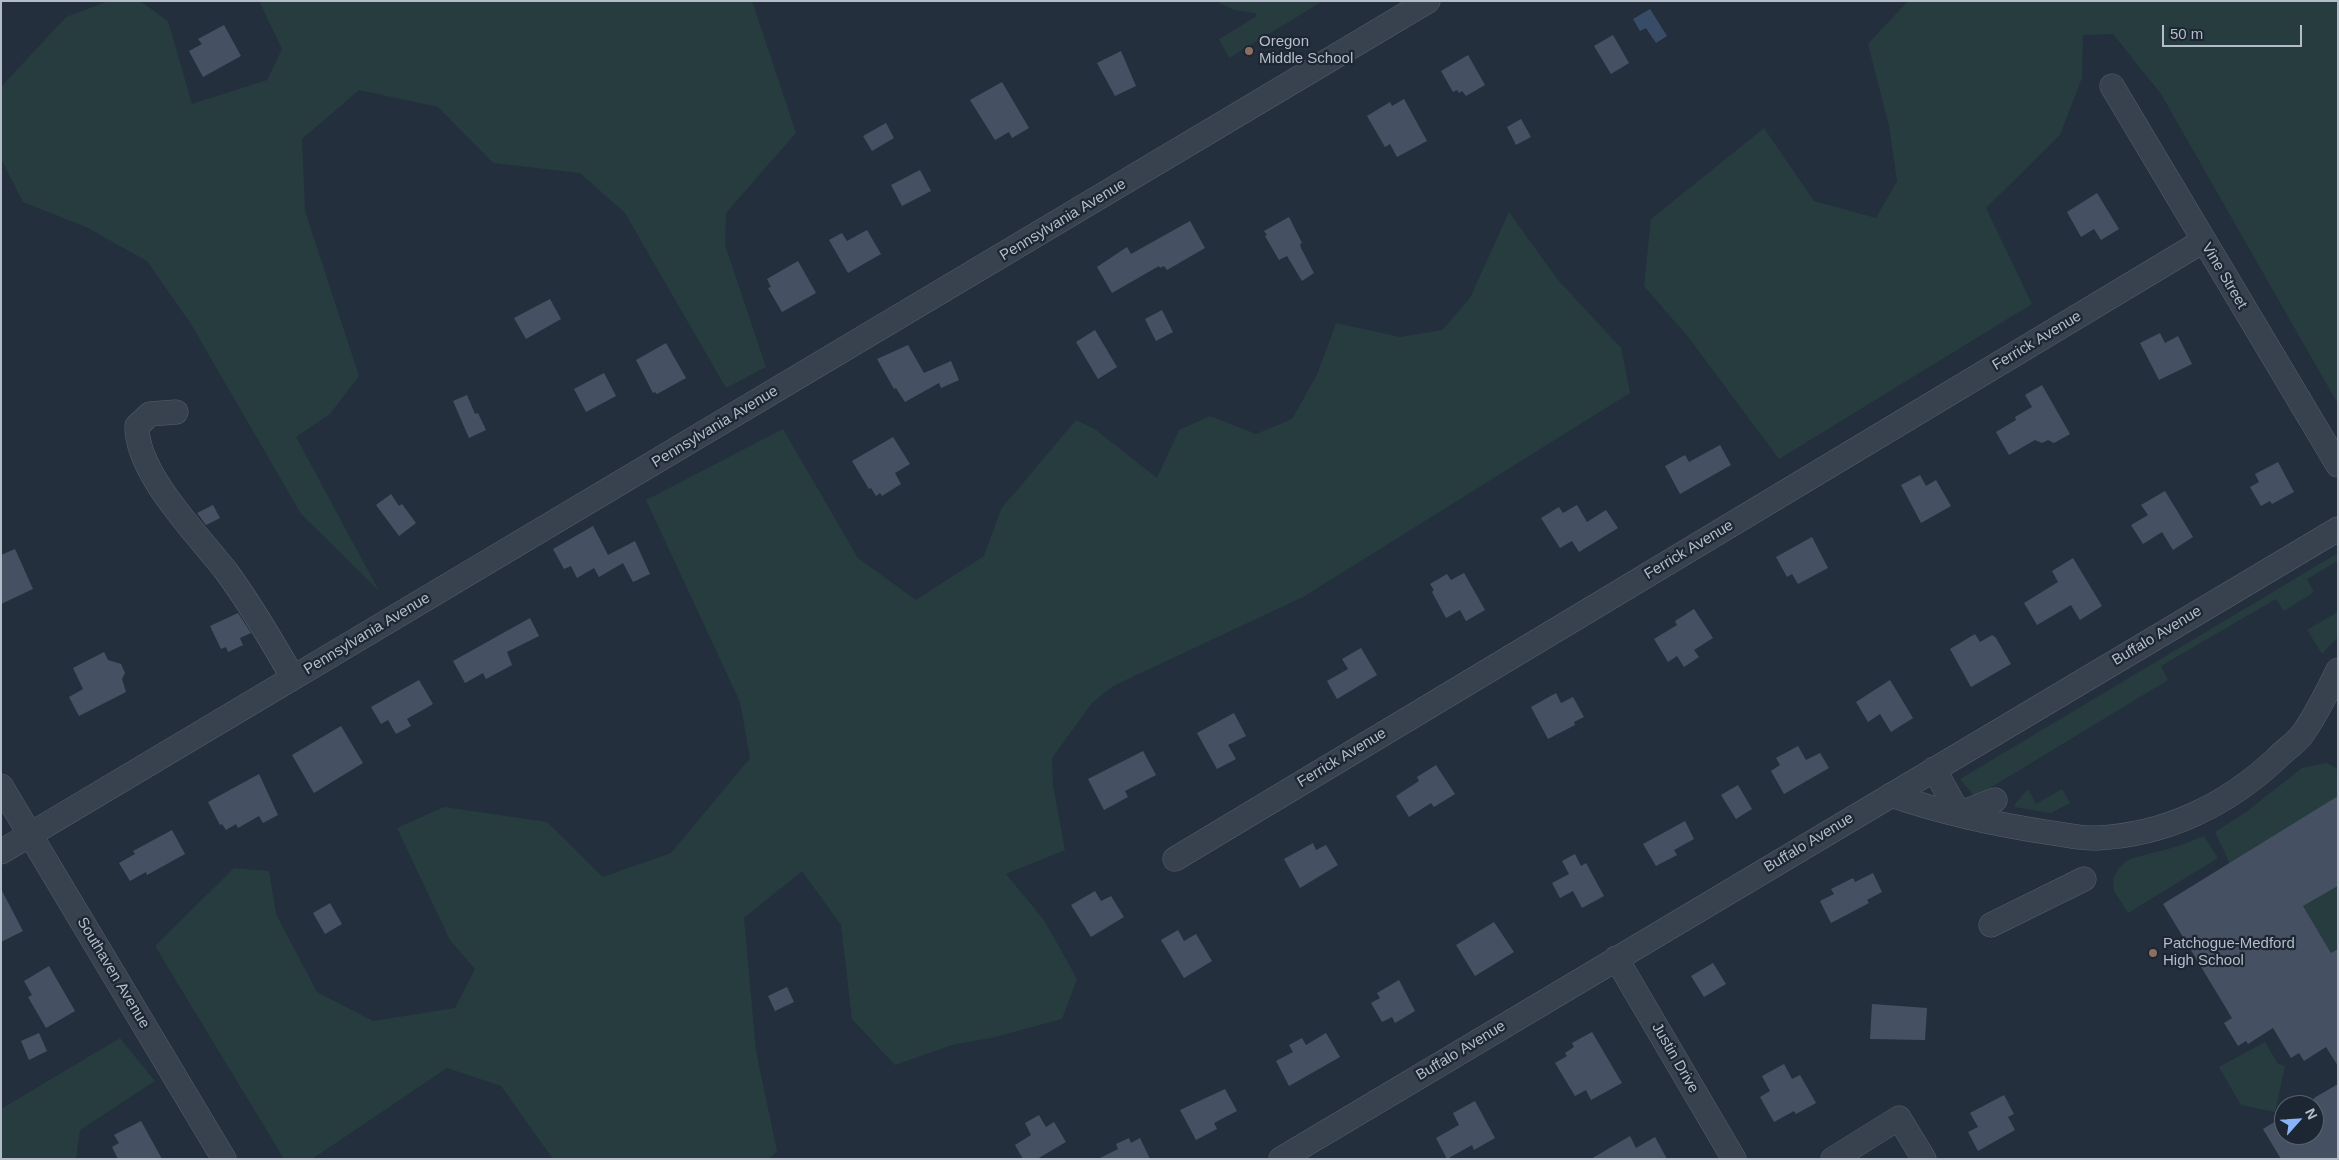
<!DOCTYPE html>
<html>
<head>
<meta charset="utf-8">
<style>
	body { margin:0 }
	#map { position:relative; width:2339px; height:1160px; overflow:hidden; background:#242f3e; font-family:Helvetica,sans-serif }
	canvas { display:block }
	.frame { position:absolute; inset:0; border:2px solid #b4bcc9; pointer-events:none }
	.north { position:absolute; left:2274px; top:1095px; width:50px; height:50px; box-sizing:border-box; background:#1d2633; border:1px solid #59626f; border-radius:50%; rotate:64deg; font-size:14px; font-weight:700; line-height:20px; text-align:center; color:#b4bcc9 }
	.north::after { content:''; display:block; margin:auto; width:18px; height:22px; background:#8ab4f8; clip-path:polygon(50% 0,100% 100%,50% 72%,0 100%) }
	.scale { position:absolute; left:2162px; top:25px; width:140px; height:22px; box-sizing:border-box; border:2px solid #b4bcc9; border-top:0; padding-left:6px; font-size:15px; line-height:18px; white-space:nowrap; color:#b4bcc9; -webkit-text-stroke:4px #1d2633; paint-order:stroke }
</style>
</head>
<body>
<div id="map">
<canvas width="2339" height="1160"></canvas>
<div class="frame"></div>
<div class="north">N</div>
<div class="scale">50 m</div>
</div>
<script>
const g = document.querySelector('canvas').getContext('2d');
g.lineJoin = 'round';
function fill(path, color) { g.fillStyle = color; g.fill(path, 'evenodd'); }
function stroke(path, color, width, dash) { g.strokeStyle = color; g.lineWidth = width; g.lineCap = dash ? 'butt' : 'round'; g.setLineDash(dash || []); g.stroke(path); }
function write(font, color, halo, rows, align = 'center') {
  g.font = font + ' Helvetica,sans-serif'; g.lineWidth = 4.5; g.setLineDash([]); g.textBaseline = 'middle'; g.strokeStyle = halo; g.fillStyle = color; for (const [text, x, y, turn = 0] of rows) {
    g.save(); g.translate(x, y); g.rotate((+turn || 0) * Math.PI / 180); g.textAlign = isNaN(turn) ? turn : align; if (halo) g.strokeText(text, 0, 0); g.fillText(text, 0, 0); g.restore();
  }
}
fill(new Path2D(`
	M109,1H140L168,21L192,104L267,80L282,49L259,1H752L796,133L726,213L725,245L766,367L726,388L625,213L580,173L493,163L438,107L359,90L302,139L305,211L359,376L330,414L296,437L379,591L301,514L191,324L147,261L86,227L23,202L1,159V87L66,17Z
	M1215,1H1323L1229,58L1219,39L1257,16L1255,13L1234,10Z
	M1908,1H2338V404L2161,94L2113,34L2083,35L2082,78L2060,135L1986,208L2032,304L1779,459L1689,338L1644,286L1651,219L1764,128L1814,201L1876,218L1897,181L1889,126L1868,44Z
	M1509,212L1558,280L1621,348L1630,393L1303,597L1113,686L1092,703L1052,758L1053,785L1065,850L1006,874L1044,920L1077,979L1062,1019L991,1038L955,1044L895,1065L852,1019L841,925L802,871L744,918L756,1051L777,1151L769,1159H553L501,1086L447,1068L312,1159H284L155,946L234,868L269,871L276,914L317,992L373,1021L455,1008L475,969L450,940L397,828L444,807L547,822L603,877L671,853L750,758L740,702L646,500L783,429L858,558L916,600L984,556L1001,509L1076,420L1096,430L1157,478L1179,430L1210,416L1256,434L1292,419L1317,375L1336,323L1400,337L1442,330L1470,298Z
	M2338,553V561L2307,579L2314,592L2284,611L2276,599L2161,666L2168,680L1975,797L1960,779Z
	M2338,612V637L2322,654L2307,630Z
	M2326,763L2338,769V801L2230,864L2215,832L2246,812L2302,768Z
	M2028,789L2036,804L2062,789L2070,803L2051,813L2015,807V804Z
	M2204,836L2218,858L2128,913L2114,891L2113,879L2118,869L2125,862L2133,858L2179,846Z
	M2338,886V949L2331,953L2303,906Z
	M120,1038L155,1081L80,1130L76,1159H1V1109Z
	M2265,1042L2278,1064L2285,1066L2275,1112L2241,1105L2219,1067Z`), '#263c3f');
fill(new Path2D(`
	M1650,9L1667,36L1656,43L1646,28L1640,31L1633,19Z`), '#394c67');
fill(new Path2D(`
	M224,25L241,56L203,77L189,51L202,44L198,39Z
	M1613,35L1629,63L1611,74L1594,46Z
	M1121,51L1136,86L1115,96L1097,63Z
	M1468,55L1485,85L1466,96L1462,91L1459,93L1457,90L1453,92L1441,71Z
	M1002,82L1029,128L1012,138L1009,132L995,140L970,100Z
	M1404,99L1427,141L1397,157L1390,144L1385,147L1367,116L1390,102L1392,106Z
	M1521,119L1531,137L1516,145L1507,127Z
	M886,123L894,138L872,151L863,136Z
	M920,170L931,191L902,206L891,185Z
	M2097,193L2119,229L2101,240L2094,229L2081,237L2067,212Z
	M1289,217L1302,243L1300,244L1301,248L1314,273L1302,281L1287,256L1279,260L1265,236L1267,235L1264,231Z
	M1190,221L1205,248L1167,270L1164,266L1160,268L1159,266L1112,293L1097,267L1127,247L1131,254Z
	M867,230L881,254L848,273L829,240L842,233L847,241Z
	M798,261L816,293L782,312L768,288L771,287L767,279Z
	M550,299L561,319L526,339L514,318Z
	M1162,310L1173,332L1156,341L1145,319Z
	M1095,330L1117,367L1098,379L1076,342Z
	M2160,333L2165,343L2178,336L2192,364L2159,380L2140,343Z
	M666,343L686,378L657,394L655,392L653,393L636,360Z
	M908,345L924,373L951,361L959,380L941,388L939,383L905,402L896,388L894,389L877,359Z
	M604,373L616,396L586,412L574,389Z
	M2042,385L2070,434L2054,443L2048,440L2042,443L2035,440L2009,455L1996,432L2016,420L2015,417L2032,407L2025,395Z
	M467,395L475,414L478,413L486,430L469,438L453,401Z
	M893,437L910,464L895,473L901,484L882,496L880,493L876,496L871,488L869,489L852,461Z
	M1720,445L1731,465L1680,494L1665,466L1685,455L1689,462Z
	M2278,462L2294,492L2272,504L2270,501L2261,506L2250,487L2259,482L2255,474Z
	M1920,475L1926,486L1936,480L1951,506L1921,523L1901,485Z
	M2165,491L2193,537L2173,550L2162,532L2143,544L2131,525L2148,515L2141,505Z
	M391,494L399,506L402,504L416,523L399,536L376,505Z
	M213,505L220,518L206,525L197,513Z
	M1577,505L1587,522L1606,510L1618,528L1579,552L1572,541L1560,548L1541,518L1559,507L1563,513Z
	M593,526L608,555L635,541L650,574L633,582L623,563L599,577L594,568L577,578L571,566L564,569L553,549Z
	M1812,537L1828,568L1798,584L1792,574L1787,577L1776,557Z
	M15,549L33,589L1,604V555Z
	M2073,558L2102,606L2080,620L2071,605L2037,625L2024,603L2058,582L2052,571Z
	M1464,573L1485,610L1466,621L1460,610L1446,618L1432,592L1434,590L1430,584L1447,574L1451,580Z
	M1694,609L1713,638L1694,650L1699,657L1684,667L1677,656L1668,662L1654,639L1677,625L1675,621Z
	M238,613L251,633L240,638L243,645L228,652L226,647L221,649L210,626Z
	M530,618L539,636L507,652L512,665L486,679L483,673L465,683L453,661Z
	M1975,634L1980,642L1992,635L1996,638L2011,664L1971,687L1950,649Z
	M1361,648L1377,675L1337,699L1327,681L1348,669L1342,659Z
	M104,652L108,660L121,664L125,673L122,679L126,692L79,716L69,697L83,689L73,668Z
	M419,680L433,704L407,719L411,726L396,734L388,720L381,724L371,707Z
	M1890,680L1913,718L1891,732L1880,714L1868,722L1856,702Z
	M1556,693L1561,703L1573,697L1584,717L1574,722L1575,725L1548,739L1531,707Z
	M1234,713L1246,736L1228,745L1236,759L1217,769L1197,733Z
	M341,726L363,763L314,793L292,755Z
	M1798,746L1806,760L1820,753L1829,768L1784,794L1771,771L1780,765L1776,758Z
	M1143,751L1156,775L1125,791L1128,797L1104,810L1088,779Z
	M1436,765L1455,794L1434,807L1431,803L1409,817L1396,796L1419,781L1417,777Z
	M259,774L278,815L263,823L259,816L238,828L236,824L226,830L222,824L220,825L208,802Z
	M1738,785L1752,809L1736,819L1721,795Z
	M2338,796V886L2303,906L2331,953L2338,949V1066L2326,1047L2304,1061L2299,1053L2291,1058L2273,1028L2248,1044L2246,1041L2238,1046L2224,1023L2232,1018L2163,904Z
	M1685,821L1694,839L1674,850L1677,855L1656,866L1643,844Z
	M172,830L185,854L147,875L146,872L130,881L119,863L135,854L133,851Z
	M1313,843L1316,850L1326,845L1338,865L1300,888L1284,859Z
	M1575,854L1581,866L1586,863L1604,896L1582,908L1573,891L1560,898L1552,883L1569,874L1562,861Z
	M1873,873L1882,892L1867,900L1869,903L1831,923L1820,901L1834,894L1831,889L1853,878L1855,882Z
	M1,889L23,931L1,942Z
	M1095,891L1101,901L1111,896L1124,917L1091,937L1071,905Z
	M330,903L342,924L325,934L313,913Z
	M1494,922L1514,952L1475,976L1456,945Z
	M1178,930L1184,941L1196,934L1212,961L1184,978L1161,940Z
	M1713,963L1726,984L1704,997L1691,976Z
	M49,966L75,1011L46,1028L28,997L32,995L24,981Z
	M1399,980L1415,1011L1395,1023L1392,1017L1382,1022L1371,1003L1380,998L1377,993Z
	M787,987L794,1002L775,1011L768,996Z
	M1872,1004L1927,1008L1925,1040L1870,1039Z
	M1592,1032L1622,1083L1591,1100L1586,1090L1575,1096L1555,1063L1567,1056L1565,1053L1574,1047L1572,1043Z
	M39,1033L47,1051L29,1060L21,1041Z
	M1326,1033L1340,1057L1289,1086L1276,1061L1293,1052L1289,1045L1302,1038L1306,1045Z
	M1784,1064L1792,1079L1800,1075L1816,1103L1796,1114L1794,1111L1774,1122L1760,1097L1770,1091L1762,1076Z
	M2338,1084V1159H2281L2263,1129L2284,1116V1135H2314V1098Z
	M1225,1089L1237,1111L1214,1123L1217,1129L1196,1140L1180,1110Z
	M2004,1095L2014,1114L2008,1117L2015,1130L1978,1151L1968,1132L1978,1127L1970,1113Z
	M1475,1101L1495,1138L1474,1150L1472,1145L1447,1159L1436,1138L1459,1125L1453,1113Z
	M1039,1115L1046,1127L1054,1122L1066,1142L1037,1159H1023L1015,1145L1031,1135L1025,1123Z
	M141,1121L162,1159H118L112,1147L119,1143L114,1135Z
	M1630,1136L1636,1148L1655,1137L1667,1159H1591Z
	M1129,1138L1131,1143L1140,1138L1150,1159H1098L1118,1149L1116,1144Z`), '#455162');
const minor = new Path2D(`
	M2112,86L2338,465
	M176,412L150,414L137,426C136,473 198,535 226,571C251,605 272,641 293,678
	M1934,769L1959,814L1995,800
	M1,786L224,1159
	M1891,795C1943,813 1998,825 2052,833C2067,835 2083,839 2097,838C2165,835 2227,805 2276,759C2284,751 2294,744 2301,736C2316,716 2327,692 2338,670
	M1,852L1428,1
	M1175,859L2203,241
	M1991,925L2084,879
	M1616,958L1734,1159
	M1281,1159L2338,529
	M1833,1159L1899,1118L1924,1159`);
stroke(minor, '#565f6c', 25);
stroke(minor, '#38414e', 24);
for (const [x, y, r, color] of [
	[1249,51,5,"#8d6e63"],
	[2153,953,5,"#8d6e63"]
]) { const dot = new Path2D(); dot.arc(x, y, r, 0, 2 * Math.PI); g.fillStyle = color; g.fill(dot); stroke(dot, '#1d2633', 2); }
write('15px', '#b4bcc9', '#1d2633', [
	["Oregon",1259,42],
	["Middle School",1259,59],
	["Patchogue-Medford",2163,944],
	["High School",2163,961]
], 'left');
write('15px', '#b4bcc9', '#1d2633', [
	["Pennsylvania Avenue",1063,220,-31],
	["Vine Street",2224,276,59],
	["Ferrick Avenue",2037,341,-31],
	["Pennsylvania Avenue",715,427,-31],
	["Ferrick Avenue",1689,550,-31],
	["Pennsylvania Avenue",367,634,-31],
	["Buffalo Avenue",2157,636,-31],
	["Ferrick Avenue",1342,758,-31],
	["Buffalo Avenue",1809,843,-31],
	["Southaven Avenue",113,973,59],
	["Buffalo Avenue",1461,1051,-31],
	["Justin Drive",1675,1058,60]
]);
</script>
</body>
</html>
